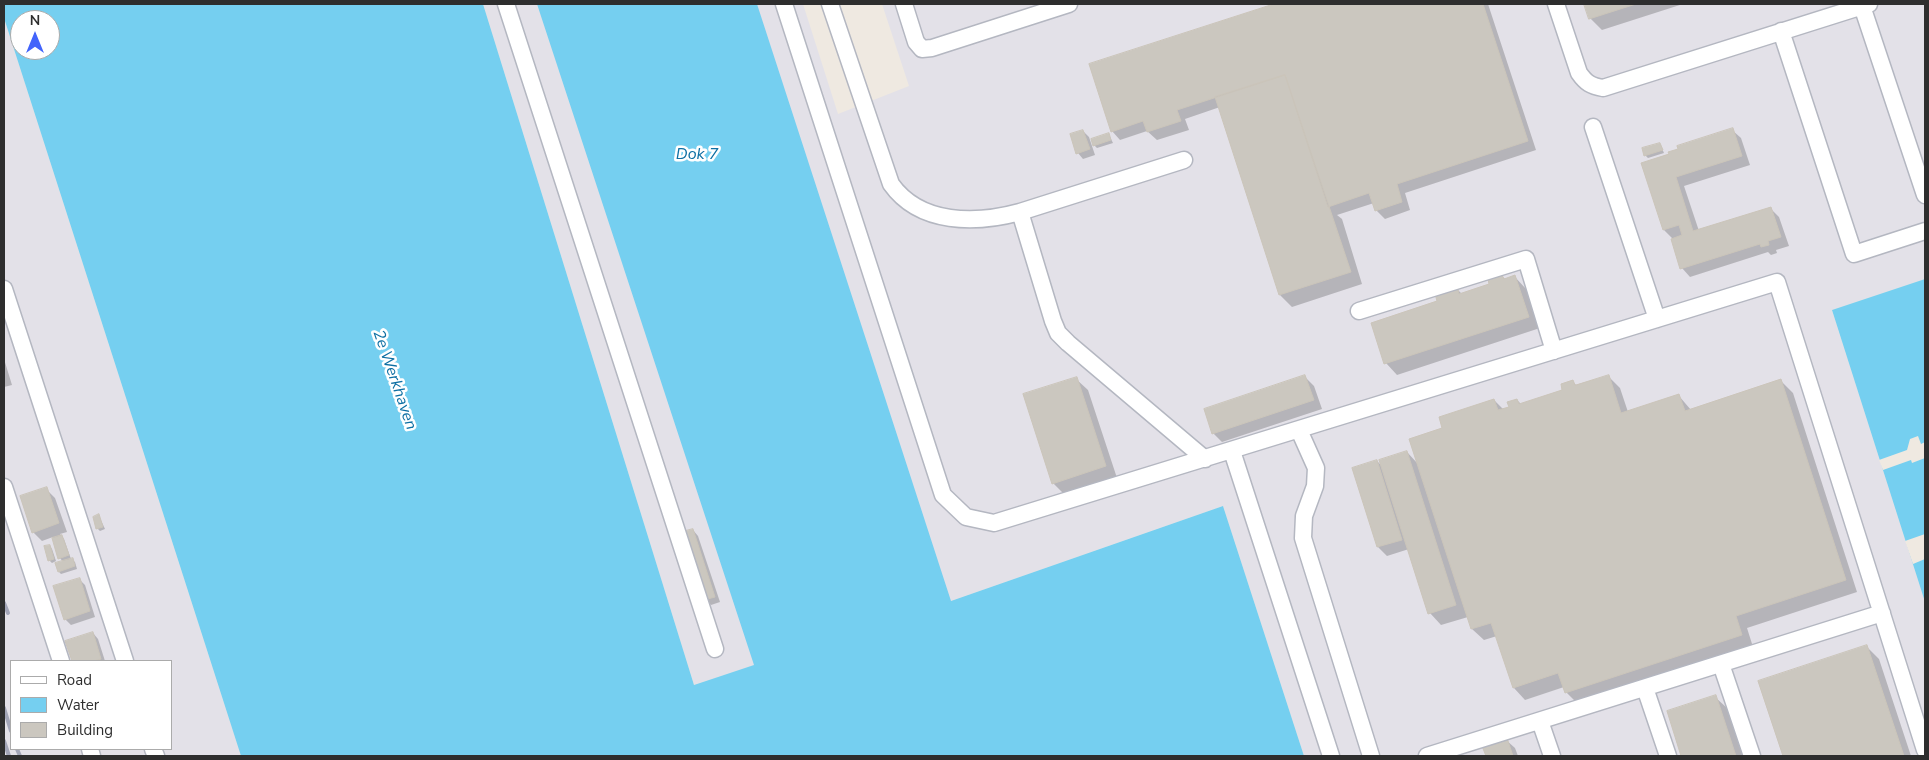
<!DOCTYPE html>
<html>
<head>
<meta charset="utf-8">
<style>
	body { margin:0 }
	#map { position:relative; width:1929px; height:760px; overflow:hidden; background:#efe9e1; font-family:"Nunito Sans",sans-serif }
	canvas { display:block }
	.frame { position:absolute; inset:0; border:5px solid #2e2e2e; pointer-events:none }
	.legend { position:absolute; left:10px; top:660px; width:162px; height:90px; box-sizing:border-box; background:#fff; border:1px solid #ababab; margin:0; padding:6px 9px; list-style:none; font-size:15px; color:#2e2e2e }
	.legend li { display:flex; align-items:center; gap:10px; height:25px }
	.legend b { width:25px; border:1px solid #ababab }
	.north { position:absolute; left:10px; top:10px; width:50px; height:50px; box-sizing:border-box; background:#fff; border:1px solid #ababab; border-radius:50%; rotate:0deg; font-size:14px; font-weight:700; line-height:20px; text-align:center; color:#2e2e2e }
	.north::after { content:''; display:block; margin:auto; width:18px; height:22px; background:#4264fb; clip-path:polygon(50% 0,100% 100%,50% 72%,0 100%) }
</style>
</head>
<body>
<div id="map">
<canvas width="1929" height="760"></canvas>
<div class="frame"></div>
<ul class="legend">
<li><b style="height:6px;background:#fff"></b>Road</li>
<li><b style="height:14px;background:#75cff0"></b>Water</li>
<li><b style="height:14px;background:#cbc7bf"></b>Building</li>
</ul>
<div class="north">N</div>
</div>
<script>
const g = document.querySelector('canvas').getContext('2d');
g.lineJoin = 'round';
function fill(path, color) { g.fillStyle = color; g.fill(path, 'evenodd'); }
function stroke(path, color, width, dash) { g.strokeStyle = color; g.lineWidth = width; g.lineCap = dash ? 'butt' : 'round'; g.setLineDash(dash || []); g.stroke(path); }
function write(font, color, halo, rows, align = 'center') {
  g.font = font + ' "Nunito Sans",sans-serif'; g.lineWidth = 5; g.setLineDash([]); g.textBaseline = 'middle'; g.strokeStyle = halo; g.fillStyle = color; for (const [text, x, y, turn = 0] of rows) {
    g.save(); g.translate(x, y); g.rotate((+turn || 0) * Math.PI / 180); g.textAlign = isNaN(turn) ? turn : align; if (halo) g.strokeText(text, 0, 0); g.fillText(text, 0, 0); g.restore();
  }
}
fill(new Path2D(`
	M483,4H803L838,114L909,86L882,4H1925V279L1832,310L1925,602V756H1304L1223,506L951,601L694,685Z
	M4,18L241,756H4ZM11,661H171V749H11Z`), '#e3e1e8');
fill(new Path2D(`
	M4,4H483L694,685L754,665L537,4H757L951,601L1223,506L1304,756H241L4,18ZM20,20H50V50H20Z
	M1925,279V602L1832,310Z`), '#75cff0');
fill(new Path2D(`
	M1918,436L1921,444L1925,442V458L1912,463L1911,460L1883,470L1879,460L1907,450L1910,439Z
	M1925,534V559L1913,564L1905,541Z`), '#efe9e1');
fill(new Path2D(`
	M1278,4H1488L1536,150L1405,193L1410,210L1385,219L1376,210L1374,203L1337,215L1342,219L1362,284L1292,307L1280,295L1220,107L1185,119L1189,130L1157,140L1147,131L1120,140L1112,131L1090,65Z
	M1586,4H1683L1602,30L1590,18Z
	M1732,130L1741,138L1750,165L1684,186L1699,231L1770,208L1779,217L1789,246L1776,250L1777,253L1771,255L1768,252L1690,277L1682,268L1673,239L1664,230L1643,164Z
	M1083,131L1089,137L1095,155L1083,159L1078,153Z
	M1109,135L1113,143L1097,148L1094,145Z
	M1660,144L1664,153L1648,158L1645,155Z
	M1502,276L1506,280L1515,277L1526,289L1540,328L1397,375L1386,363L1456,288L1462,294L1491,285Z
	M4,359L12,385L4,387Z
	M1608,376L1620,388L1628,412L1679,396L1691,410L1781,381L1793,393L1857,592L1747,628L1753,647L1578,704L1566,692L1564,687L1525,700L1514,688L1497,636L1484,640L1472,629L1468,617L1441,625L1430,613L1409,549L1387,556L1378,547L1353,468L1377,461L1383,467L1407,452L1418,464L1444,429L1494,400L1504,410L1510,408L1517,400L1521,404L1564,390L1573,382L1577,386Z
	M1305,377L1314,386L1322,409L1222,442L1213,433Z
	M1076,379L1088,390L1117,478L1065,495L1053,483Z
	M46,489L55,498L67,532L60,534L64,539L71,559L75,562L77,569L61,574L59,572L63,562L60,558L53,537L42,541L33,532Z
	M99,516L105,529L100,531L97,528Z
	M693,530L698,536L720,602L711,605L705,599Z
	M50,546L52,549L56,561L52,563L49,560Z
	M79,579L85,585L95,617L71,625L65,619Z
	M93,633L98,639L105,661H73L67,642Z
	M1867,647L1879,659L1911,756H1784L1760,682Z
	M1715,697L1727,708L1743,756H1683L1668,712Z
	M1506,740L1515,748L1518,756H1487L1484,747Z`), '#0003');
const building = new Path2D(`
	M1274,4H1483L1528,141L1397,184L1402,202L1375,211L1369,193L1328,207L1285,75L1177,110L1181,121L1147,132L1143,121L1111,132L1089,64Z
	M1584,4H1636L1589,19Z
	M1285,75L1351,272L1279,295L1215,97Z
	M1733,128L1742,156L1676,177L1693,231L1771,207L1781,237L1768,241L1769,245L1761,247L1760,244L1680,269L1671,239L1682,235L1679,225L1663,230L1641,163L1669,154L1668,152L1678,149L1677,146Z
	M1083,130L1090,149L1076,154L1070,134Z
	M1109,133L1111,140L1093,146L1091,139Z
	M1660,143L1663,150L1644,156L1642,148Z
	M1502,275L1504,279L1515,275L1529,317L1384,364L1371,323L1437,301L1435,294L1457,286L1459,294L1489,284L1488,279Z
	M1305,375L1314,400L1212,434L1204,409Z
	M1609,375L1621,413L1679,394L1685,411L1781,379L1846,580L1736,616L1742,635L1565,693L1558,673L1513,688L1491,623L1471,629L1409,439L1442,428L1439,417L1494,399L1498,410L1509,407L1507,402L1517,399L1519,404L1562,390L1561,384L1573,380L1575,385Z
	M1077,377L1106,466L1052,484L1023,394Z
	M1407,451L1456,605L1428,614L1379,460Z
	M1377,460L1402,540L1377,547L1352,468Z
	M47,487L59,523L32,533L20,496Z
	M99,514L103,527L96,529L93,517Z
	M693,529L715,597L704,600L682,532Z
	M62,535L69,555L58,559L52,538Z
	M50,545L54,559L48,561L44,546Z
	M73,558L75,566L58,572L55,563Z
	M80,578L90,611L64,620L53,586Z
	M93,632L101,659L94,661H72L65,641Z
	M1867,645L1904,756H1783L1758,681Z
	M1716,695L1736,756H1681L1667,711Z
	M1507,738L1513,756H1486L1482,746Z`);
fill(building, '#cbc7bf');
stroke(building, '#cbc5ba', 1);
const minor = new Path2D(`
	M506,4L715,649
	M784,4L943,495L966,517L994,523L1777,282L1925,750
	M830,4L891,184C920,225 976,224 1020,212L1053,321L1058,333L1068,343L1205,459
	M904,4L916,42L922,49L932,48L1069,4
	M1556,4L1579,73C1586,83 1591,86 1603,88L1869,4
	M1862,6L1925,195
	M1781,31L1854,254L1925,231
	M1593,127L1657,319
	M1020,212L1184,160
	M4,289L125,661
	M1359,311L1526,259L1554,351
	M1299,430L1316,468L1315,486L1304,516L1303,538L1371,756
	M1232,451L1331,756
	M4,487L61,661
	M1721,664L1752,756
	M1645,688L1668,756
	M1540,721L1552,756
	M90,749L92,756
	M153,749L156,756
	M1427,756L1882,613`);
stroke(minor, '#b4b7c1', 19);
stroke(minor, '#fff', 16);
stroke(new Path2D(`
	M4,603L8,613
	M4,708L11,731
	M4,741L9,756
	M17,749L20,756`), '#a3a6b8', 4);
write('italic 16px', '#0d6fa3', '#fff', [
	["Dok 7",697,155],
	["2e Werkhaven",394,380,71]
]);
</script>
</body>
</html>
